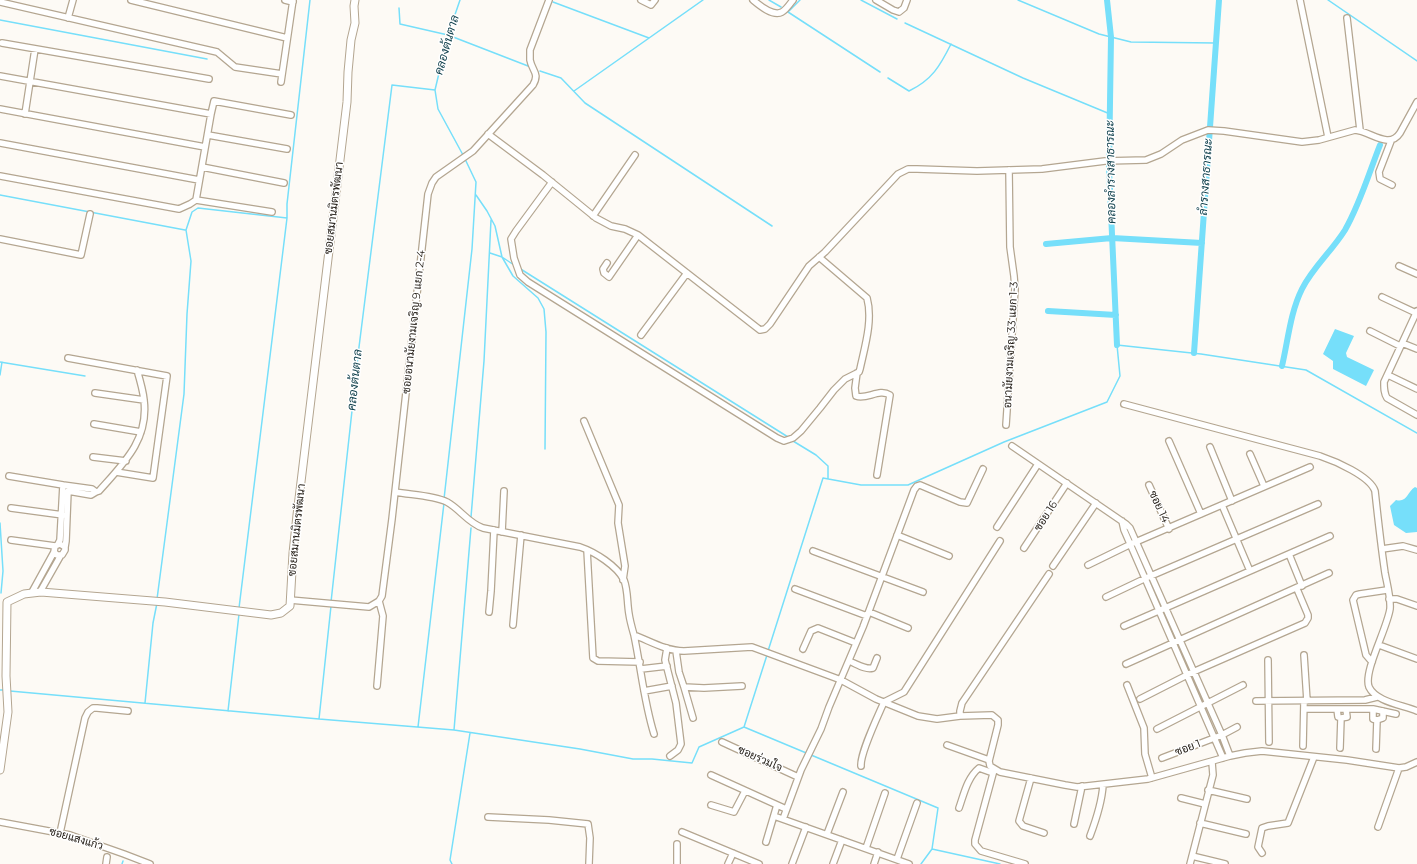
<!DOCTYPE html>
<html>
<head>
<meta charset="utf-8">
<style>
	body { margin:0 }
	canvas { display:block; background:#fdfaf5 }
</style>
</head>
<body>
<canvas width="1417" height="864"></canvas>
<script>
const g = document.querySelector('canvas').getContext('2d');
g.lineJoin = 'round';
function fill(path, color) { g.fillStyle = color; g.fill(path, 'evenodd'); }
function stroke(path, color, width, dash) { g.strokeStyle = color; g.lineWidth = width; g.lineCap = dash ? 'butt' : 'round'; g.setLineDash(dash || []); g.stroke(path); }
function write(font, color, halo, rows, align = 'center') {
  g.font = font + ' Montserrat,Sarabun,sans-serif'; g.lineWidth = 3; g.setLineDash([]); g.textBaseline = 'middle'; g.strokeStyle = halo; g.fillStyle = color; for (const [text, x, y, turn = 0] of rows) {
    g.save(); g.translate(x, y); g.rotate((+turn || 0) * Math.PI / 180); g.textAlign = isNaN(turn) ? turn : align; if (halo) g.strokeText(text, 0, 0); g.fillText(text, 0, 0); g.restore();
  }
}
fill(new Path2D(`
	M1335,329L1354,336L1346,353L1347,357L1374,370L1366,386L1333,369V361L1323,354Z
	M1415,487L1417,488V532L1406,533L1394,525L1390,506L1396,500C1407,503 1407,492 1415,487Z`), '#76dffa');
stroke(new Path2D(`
	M769,0L781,7
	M800,0L788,12L880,72
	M861,0L897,19
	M1018,0L1099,34L1131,42L1216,43
	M1328,0L1417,61
	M553,2L649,38
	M399,8L400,24L448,35L528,66
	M0,20L207,59
	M905,23L1023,78L1110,114
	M540,71L561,78L585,103L772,226
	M888,78L909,91C932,80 940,66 951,44
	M435,90L438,109L463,155
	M574,91L703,0
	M0,195L185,230
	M476,195L487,211L495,226L502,257L513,276L538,298L544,309L546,332L545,449
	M490,253L502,257L514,265
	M519,268L788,437
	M0,362L85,376
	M0,375L2,362
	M793,441L816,455L828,466V479
	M444,499L472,249L476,182L465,159
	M471,517L484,361L491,220
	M0,523L3,571L1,593
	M157,599L184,394L187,314L191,261L186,230L192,212L198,208L287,218
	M331,602L359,347L392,85L435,90L448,35L460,0
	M239,608L287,218V204L310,0
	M768,651L823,478L861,485H908L1004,442L1107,402L1120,376L1117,345L1201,354L1306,370L1417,433
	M0,690H4
	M10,691L319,719L454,730L580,749L633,759H652L692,763L699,747L744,727L938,808L932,849L921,864
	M145,703L153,623L157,603
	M228,711L239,614
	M319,719L331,606
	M418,727L444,503
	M744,727L767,655
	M454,730L471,528
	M932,849L1000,864
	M122,864L123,861
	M452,864L450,860L470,733`), '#76dffa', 1.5);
stroke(new Path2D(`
	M1107,0L1111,37L1109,168L1117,345
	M1046,244L1112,238L1202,243
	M1048,311L1116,315
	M1194,353L1219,0
	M1282,366C1288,341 1290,313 1302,289C1313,267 1332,251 1345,230C1360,204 1369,173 1380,145`), '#76dffa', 6);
const minor = new Path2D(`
	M131,0L287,38
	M285,0L293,2
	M641,0L651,5L655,0
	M753,0C759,5 773,17 782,12C786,10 790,4 793,0
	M876,0L893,10L899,12L904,8L907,0
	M1300,0L1328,137
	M0,2L217,52L235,67L282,74
	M68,18L73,0
	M1347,18L1360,130
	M2,43L209,79
	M0,76L211,114
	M281,82L293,0
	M0,109L205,147
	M25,114L35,49
	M488,134L543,175L596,218L611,226L625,229L638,235L760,330L765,329L770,324L809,266L825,252L898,174L908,169H917L977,171L1042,169L1105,161L1146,160L1161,154L1182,140L1208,130L1224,131L1302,142L1319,140L1355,130C1370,131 1389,150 1400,133L1417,102
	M208,135L287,149
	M1391,141L1379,172L1380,179L1392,185
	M0,143L199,180
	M202,167L284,183
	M0,176L179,209L190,204L196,200
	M552,182L516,231L511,239L514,258L520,275L528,282L777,438L784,441L793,438L801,431L820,408L834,390L845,379L859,372L860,369C865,346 873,320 867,298L819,257
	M272,212L196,200L211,114L214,101L291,115
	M593,216L635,155
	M0,239L81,255L90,214
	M607,263L603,269L604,273L609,277L638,235
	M1399,266L1417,274
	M1382,297L1416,313
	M1417,311L1384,382C1384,389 1384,393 1387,398L1417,415
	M1370,331L1400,346
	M641,335L687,273
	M1402,343L1417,349
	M68,358L167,376L153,478L116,472
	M857,373L855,388L856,396C867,400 879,388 890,395L877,475
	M1388,375L1417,389
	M95,393L144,400
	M1124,404L1320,456C1335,461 1370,476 1375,491C1378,519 1381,546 1385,573C1387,584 1391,598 1390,609C1387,629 1363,672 1369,687C1376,702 1403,705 1417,711
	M584,421L619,505L618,523L625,566L623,580
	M94,424L141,432
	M1006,425L1015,289L1014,276L1010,247L1009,170
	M1169,441L1201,514
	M1012,446L1126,524L1130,528L1222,735L1230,756
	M1210,447L1232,501
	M1250,454L1264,486
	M93,457L126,461
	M9,476L63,485
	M1149,485L1169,529
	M96,492L99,491C123,464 149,440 144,400C143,390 140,380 137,370
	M395,492C411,495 432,495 447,502C460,509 468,523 483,528L580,547C595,552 617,566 624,580C628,590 627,603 629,614C630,621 632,628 634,635C650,641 666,651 684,651L752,647L841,680L876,699L918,716L937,719L960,716L992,715L998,720V725L989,761L990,766L1000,772L1065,785L1077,787L1087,786L1148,779L1230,756L1245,753L1262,751L1347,760L1399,768L1406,767L1417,762
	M1222,505L1250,571
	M11,508L63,515
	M1122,521L1124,530L1223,758
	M997,527L1038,464
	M502,532L504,491
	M897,535L949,556
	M11,540L55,546
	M58,544L60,540L63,485L92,489L96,492L91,495L68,491L66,541L65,547
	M1024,548L1067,483
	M1382,549L1403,546L1417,550
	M587,550L593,658L598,661L640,662
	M813,551L923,592
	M1289,554L1302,586
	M1088,565L1131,544L1310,467
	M1053,566L1096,503
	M795,589L867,616
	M32,592L54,552L55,546L60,544L65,547V550L62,555H57L54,552
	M40,592L61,555
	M1106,597L1146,578L1318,504
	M1389,599H1397L1417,606
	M290,600L369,607L379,601L382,596L392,519L428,194L432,183L436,177L473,151L533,85C540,73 532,71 530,60C530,57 530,53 530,50L549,0
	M489,612L491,591L494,530
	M869,612L908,628
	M513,625L521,535
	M1124,626L1330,536
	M634,635C641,668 644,702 654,734
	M1379,645L1417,659
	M667,648L665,660L676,703L681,744L678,750L670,756
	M803,649L811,631L818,628L856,643
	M676,651L679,672L684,687L704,688L742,686
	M1304,655L1307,701
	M1268,660L1269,742
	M849,661C857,664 865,670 873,668L877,658
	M1372,662L1366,655L1353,600L1356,595L1360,594L1387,590
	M1126,664L1329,573
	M641,669L667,666
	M1127,685L1144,728L1145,754L1152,778
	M377,686L383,616L379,601
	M684,687L693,718
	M644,691L672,686
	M1140,699L1193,672L1305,623L1308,618V615L1297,589
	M1256,701L1365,700L1377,697
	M1304,709H1373L1396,714
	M1337,709L1338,717L1341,718L1340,748
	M1373,709V719L1377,720L1376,749
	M960,716V711L962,703L1049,574
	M1341,718L1347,717L1346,709
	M1377,720L1383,718V711
	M1157,729L1243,685
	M722,742L798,777
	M947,745L989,760
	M1303,746L1304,701
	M1162,758L1222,735L1237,727
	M861,766C860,753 878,716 884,702L904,692L1000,541
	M994,770L975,840V844L981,851L1025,864
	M711,775L786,809
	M1031,778L1019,821L1023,826L1044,833
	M1208,790L1247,799
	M1181,798L1205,804
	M711,805L734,812L745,791
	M959,808C964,794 967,778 979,768L993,773
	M774,816L909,864
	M488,817L549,820L588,824L590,838L589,864
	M783,819L801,770L821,729L829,707L863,627L914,490L917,486L920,485L960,502L967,503L983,469
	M0,822L70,835L124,854L150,864
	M1200,823L1246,834
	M1074,824L1082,786
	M1378,827L1399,768
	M682,832L759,864
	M60,833L85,718L88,712L93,708H97L128,711
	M827,834L843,792
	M1090,836C1096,820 1102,802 1103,785
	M766,842L777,805
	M677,844V864
	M866,848L885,793
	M1262,853L1258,847L1262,828L1268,826L1288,823L1314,757
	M1192,856L1225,864
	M897,859L917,803
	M106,864L107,857
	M728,864L733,853
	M792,864L806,827
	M833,864L842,840
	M874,864L878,852
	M1190,864L1213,775L1212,762`);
const tertiary = new Path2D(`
	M0,770L8,712L6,676L7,602L24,594L41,592L165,602L271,615L281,613L290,606L293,553L297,515L347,102L348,72L351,40L355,23L354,6L355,0`);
stroke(minor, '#b4a691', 8);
stroke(tertiary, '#b4a691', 9);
stroke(minor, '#fff', 5.5);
stroke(tertiary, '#fff', 7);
write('11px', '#201a13', '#fff', [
	["ซอยสมานมิตรพัฒนา",334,208,-83],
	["ซอยอนามัยงามเจริญ 9 แยก 2-4",414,322,-84],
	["อนามัยงามเจริญ 33 แยก 1-3",1011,345,-87],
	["ซอย 14",1159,507,65],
	["ซอย 16",1046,516,-57],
	["ซอยสมานมิตรพัฒนา",297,530,-84],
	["ซอย 1",1188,748,-21],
	["ซอยร่วมใจ",760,759,24],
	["ซอยแสงแก้ว",76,839,16]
]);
write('italic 12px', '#12424e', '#fff', [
	["คลองต้นตาล",447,45,-74],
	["คลองลำรางสาธารณะ",1111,172,-91],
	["ลำรางสาธารณะ",1206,177,-86],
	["คลองต้นตาล",355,380,-84]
]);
</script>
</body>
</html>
